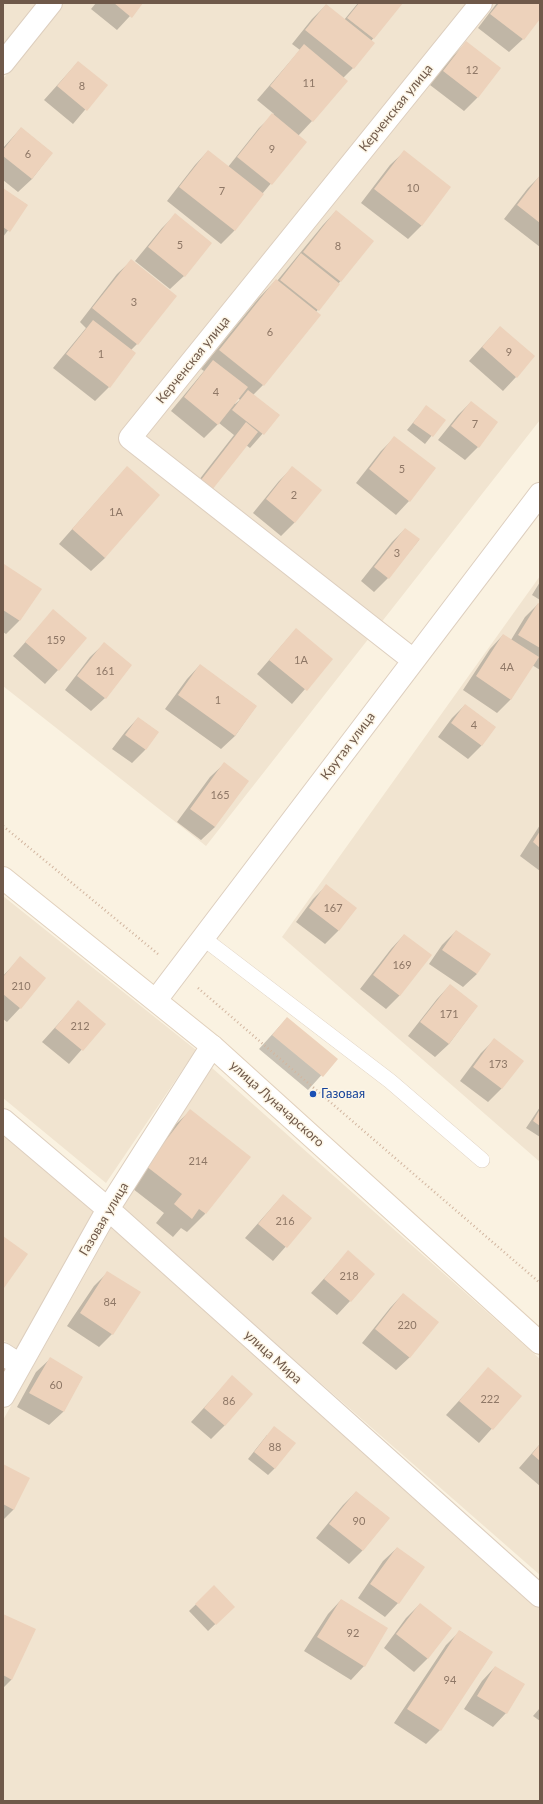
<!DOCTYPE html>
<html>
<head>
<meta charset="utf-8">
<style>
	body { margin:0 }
	#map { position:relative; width:543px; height:1804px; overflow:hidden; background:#faf2e1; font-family:Lato,sans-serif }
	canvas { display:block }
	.frame { position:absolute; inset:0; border:4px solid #6f594a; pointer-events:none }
</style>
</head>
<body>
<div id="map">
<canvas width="543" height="1804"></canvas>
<div class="frame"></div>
</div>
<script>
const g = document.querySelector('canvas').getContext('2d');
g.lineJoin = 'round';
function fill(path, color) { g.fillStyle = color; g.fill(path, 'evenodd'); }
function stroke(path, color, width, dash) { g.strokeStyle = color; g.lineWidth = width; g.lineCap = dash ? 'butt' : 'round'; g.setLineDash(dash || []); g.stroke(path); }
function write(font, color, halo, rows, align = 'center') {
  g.font = font + ' Lato,sans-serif'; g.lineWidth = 3; g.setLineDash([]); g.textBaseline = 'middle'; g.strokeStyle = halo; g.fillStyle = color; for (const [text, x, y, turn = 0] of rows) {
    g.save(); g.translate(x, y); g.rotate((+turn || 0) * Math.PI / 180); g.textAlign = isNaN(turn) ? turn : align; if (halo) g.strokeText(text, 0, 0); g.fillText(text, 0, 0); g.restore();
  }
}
fill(new Path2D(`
	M3,3H37L3,44Z
	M63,3H540V420L206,846L3,686V79Z
	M540,576V1162L282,937Z
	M3,896L196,1050L106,1183L3,1098Z
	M211,1067L540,1359V1575L117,1205Z
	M3,1132L99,1213L19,1350L3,1340Z
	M114,1223L540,1602V1801H3V1420Z`), '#f1e4d0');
fill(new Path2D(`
	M96,3H142L117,30L91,9Z
	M358,3H402L371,41L353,68L343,78L312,121L298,136L306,142L262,194L234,231L221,244L167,201L195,165L208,151L228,167L259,128L274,114L257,100L300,50L292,44L312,19L326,5L344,20Z
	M497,3H540V17L523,39L509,52L478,28Z
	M466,43L499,68L477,98L464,111L430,85L453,56Z
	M78,62L106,85L73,124L44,100Z
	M21,128L52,153L32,179L18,192L3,180V148Z
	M404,152L422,225L408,239L361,203L390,165Z
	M540,176V247L504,219L528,188Z
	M3,189L27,205L3,237Z
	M336,211L372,241L316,312L263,385L253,395L279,415L250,448L246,445L188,494L234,435L219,423L204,438L171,411L204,371L201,369L258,299L276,280L277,281L323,225ZM238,398L240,400L235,404L234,403Z
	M175,215L184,276L170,289L135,261L162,228Z
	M131,261L137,344L131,350L135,353L109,387L95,401L53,368L86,328L80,322L117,274Z
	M500,327L516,377L503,391L469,361Z
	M471,402L478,447L465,460L438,440L458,415Z
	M426,407L444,420L425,444L407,430Z
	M394,438L409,501L396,515L356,483L381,451Z
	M127,467L105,558L91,571L59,544Z
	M292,468L295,522L281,536L253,513L279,481Z
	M405,529L419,540L388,578L374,592L361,581L392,542Z
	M4,566L40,590L19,621L6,634L3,632Z
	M540,582V600L532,595Z
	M538,604L540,605V670L532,665L511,699L497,713L463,690L490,649L503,635L511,640L525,617Z
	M53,611L58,670L45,684L13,656Z
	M296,629L331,659L292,704L257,674Z
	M104,644L105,698L91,711L65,690L90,657Z
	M200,665L256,706L235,736L221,749L165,709L187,679Z
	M465,705L495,727L481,746L468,759L438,737L452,718Z
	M138,718L158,732L145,750L132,763L112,749L125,732Z
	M224,764L215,827L201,840L177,822L210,777Z
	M540,825V871L520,856Z
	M326,886L339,930L325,944L296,922L313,899Z
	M456,931L477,974L463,987L429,964L442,945Z
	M404,935L400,995L386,1009L360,989L391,949Z
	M20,958V1008L7,1022L3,1019V976Z
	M450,985L477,1006L449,1044L435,1057L408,1036L437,999Z
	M78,1002L104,1024L69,1064L42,1042Z
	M287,1018L336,1059L308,1090L259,1049Z
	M494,1040L502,1088L488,1102L460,1081L481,1053Z
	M540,1107V1137L526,1128Z
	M190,1111L205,1214L187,1232L181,1228L173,1237L156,1223L164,1213L128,1185L171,1129Z
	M283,1195L311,1218L273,1261L245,1238Z
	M348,1252L350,1301L337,1315L311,1293Z
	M108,1272L112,1334L99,1347L67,1326L94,1286Z
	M403,1294L410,1357L396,1370L362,1343L390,1308Z
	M50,1359L82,1377L63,1412L49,1425L17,1407L36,1372Z
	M488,1369L520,1397L479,1443L446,1415Z
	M232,1377L225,1425L211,1439L191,1422Z
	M267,1435L275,1468L268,1475L248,1459Z
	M540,1444V1486L519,1468Z
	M3,1465L14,1509L3,1520Z
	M356,1492L389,1518L362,1551L349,1564L316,1538L343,1505Z
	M397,1548L398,1603L385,1617L358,1598L383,1561Z
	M214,1587L233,1607L208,1631L189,1611Z
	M341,1600L364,1666L351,1680L304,1651L328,1614Z
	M420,1604L428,1658L414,1672L384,1648L406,1618Z
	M3,1615L12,1679L3,1688Z
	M460,1631L491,1652L440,1730L426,1744L394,1723L446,1645Z
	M495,1667L506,1713L493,1727L464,1709L482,1681Z
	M540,1708V1721L533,1716Z`), '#0003');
fill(new Path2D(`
	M114,3H143L132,18Z
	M359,3H403L374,39L347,18Z
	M499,3H540V19L524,40L490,14Z
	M326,4L375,43L354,69L305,30Z
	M466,41L501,68L478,98L443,71Z
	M304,44L348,81L313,122L270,86Z
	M78,61L108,85L87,111L57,86Z
	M272,113L307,142L272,185L237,157Z
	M21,127L53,153L32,179L3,156V150Z
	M208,150L264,194L235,231L179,187Z
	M404,150L451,187L422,226L374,189Z
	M540,175V223L517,205Z
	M3,188L28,205L10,232L3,227Z
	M336,210L374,241L341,282L303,252Z
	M175,213L212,243L185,277L148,247Z
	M301,253L340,284L319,311L280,280Z
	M131,259L177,296L138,345L92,308Z
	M276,279L321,315L264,386L219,350Z
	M93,320L136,353L110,388L66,354Z
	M500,326L535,356L517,378L482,347Z
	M213,360L248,387L218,425L184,397Z
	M248,390L280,415L264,435L232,410Z
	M471,401L498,422L479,448L451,426Z
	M426,405L446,420L433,437L413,423Z
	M246,422L258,432L212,490L201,480Z
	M394,436L436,468L410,502L369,469Z
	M127,466L160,495L105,558L72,529Z
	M292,466L322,490L295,523L266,499Z
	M405,528L420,539L389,579L374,567Z
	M4,564L42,589L20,621L3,610Z
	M538,603L540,604V648L518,635Z
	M53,609L87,638L59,671L25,642Z
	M296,628L333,659L307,691L269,660Z
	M503,634L539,657L511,700L476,676Z
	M104,642L132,665L106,699L77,676Z
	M200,664L257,706L235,736L178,695Z
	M465,704L496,727L482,746L451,723Z
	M138,717L159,732L146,750L125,735Z
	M224,762L249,781L215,827L190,809Z
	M540,831V848L533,842Z
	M326,884L357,908L339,931L309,908Z
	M456,930L491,954L477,974L442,950Z
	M404,934L432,955L400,996L373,975Z
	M20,956L46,978L21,1009L3,994V977Z
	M450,984L478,1006L449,1044L420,1022Z
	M78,1000L106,1024L83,1051L55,1028Z
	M287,1017L338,1059L323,1077L272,1035Z
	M494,1038L524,1061L502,1089L473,1067Z
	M190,1109L251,1157L206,1214L199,1209L192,1219L174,1204L182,1194L146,1166Z
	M540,1109V1126L533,1121Z
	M283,1194L312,1218L287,1248L258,1224Z
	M3,1236L28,1254L4,1288L3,1287Z
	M348,1250L375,1274L351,1302L324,1279Z
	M107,1271L141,1292L113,1335L80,1313Z
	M403,1293L439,1322L410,1358L375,1329Z
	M50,1357L83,1377L64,1412L29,1393Z
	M488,1367L522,1396L493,1430L459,1401Z
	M232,1375L253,1394L225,1426L204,1408Z
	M274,1426L296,1443L275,1469L254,1452Z
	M540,1444V1461L532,1454Z
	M3,1464L30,1478L14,1510L3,1504Z
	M356,1491L390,1518L363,1551L329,1524Z
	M397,1547L425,1567L399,1604L370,1584Z
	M214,1585L235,1607L216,1625L195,1604Z
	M341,1599L388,1628L365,1667L317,1637Z
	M420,1603L452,1628L428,1659L396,1634Z
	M3,1614L36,1629L12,1680L3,1675Z
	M459,1630L493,1652L441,1731L407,1709Z
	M495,1666L525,1684L507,1714L477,1696Z`), '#edd2bb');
const lane = new Path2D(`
	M203,938L390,1081L482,1160`);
const street = new Path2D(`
	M3,63L51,3
	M413,660L130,438L481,3
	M156,1000L540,494
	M3,1120L108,1209L540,1596
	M3,1354L20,1365
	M3,1396L108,1209L212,1046`);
const secondary = new Path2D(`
	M3,878L212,1046L540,1343`);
stroke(lane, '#ddcebe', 16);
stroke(street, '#ddcebe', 24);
stroke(secondary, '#e1d0bc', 24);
stroke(new Path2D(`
	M3,826L158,954
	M198,988L540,1283`), '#d1b59f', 2.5, [1, 3]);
stroke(lane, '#fff', 15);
stroke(street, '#fff', 22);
stroke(secondary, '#fff', 22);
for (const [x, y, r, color] of [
	[313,1094,4,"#1a4fb4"]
]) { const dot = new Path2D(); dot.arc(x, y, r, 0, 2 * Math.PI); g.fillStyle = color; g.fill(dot); stroke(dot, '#fdf6e7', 1.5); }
write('11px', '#8e7766', null, [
	["12",472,70],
	["11",309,83],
	["8",82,86],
	["9",272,149],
	["6",28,154],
	["10",413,188],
	["7",222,191],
	["5",180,245],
	["8",338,246],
	["3",134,302],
	["6",270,332],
	["9",509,352],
	["1",101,354],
	["4",216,392],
	["7",475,424],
	["5",402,469],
	["2",294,495],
	["1А",116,512],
	["3",397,553],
	["159",56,640],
	["1А",301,660],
	["4А",507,667],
	["161",105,671],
	["1",218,700],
	["4",474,725],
	["165",220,795],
	["167",333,908],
	["169",402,965],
	["210",21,986],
	["171",449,1014],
	["212",80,1026],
	["173",498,1064],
	["214",198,1161],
	["216",285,1221],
	["218",349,1276],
	["84",110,1302],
	["220",407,1325],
	["60",56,1385],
	["222",490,1399],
	["86",229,1401],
	["88",275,1447],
	["90",359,1521],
	["92",353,1633],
	["94",450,1680]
]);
write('13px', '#6f594a', '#fdf6e7', [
	["Керченская улица",396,108,-51],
	["Керченская улица",193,360,-51],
	["Крутая улица",348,746,-53],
	["улица Луначарского",277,1104,42],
	["Газовая улица",104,1219,-59],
	["улица Мира",273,1357,42]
]);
write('13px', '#164399', '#fdf6e7', [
	["Газовая",321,1094]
], 'left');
</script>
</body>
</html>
